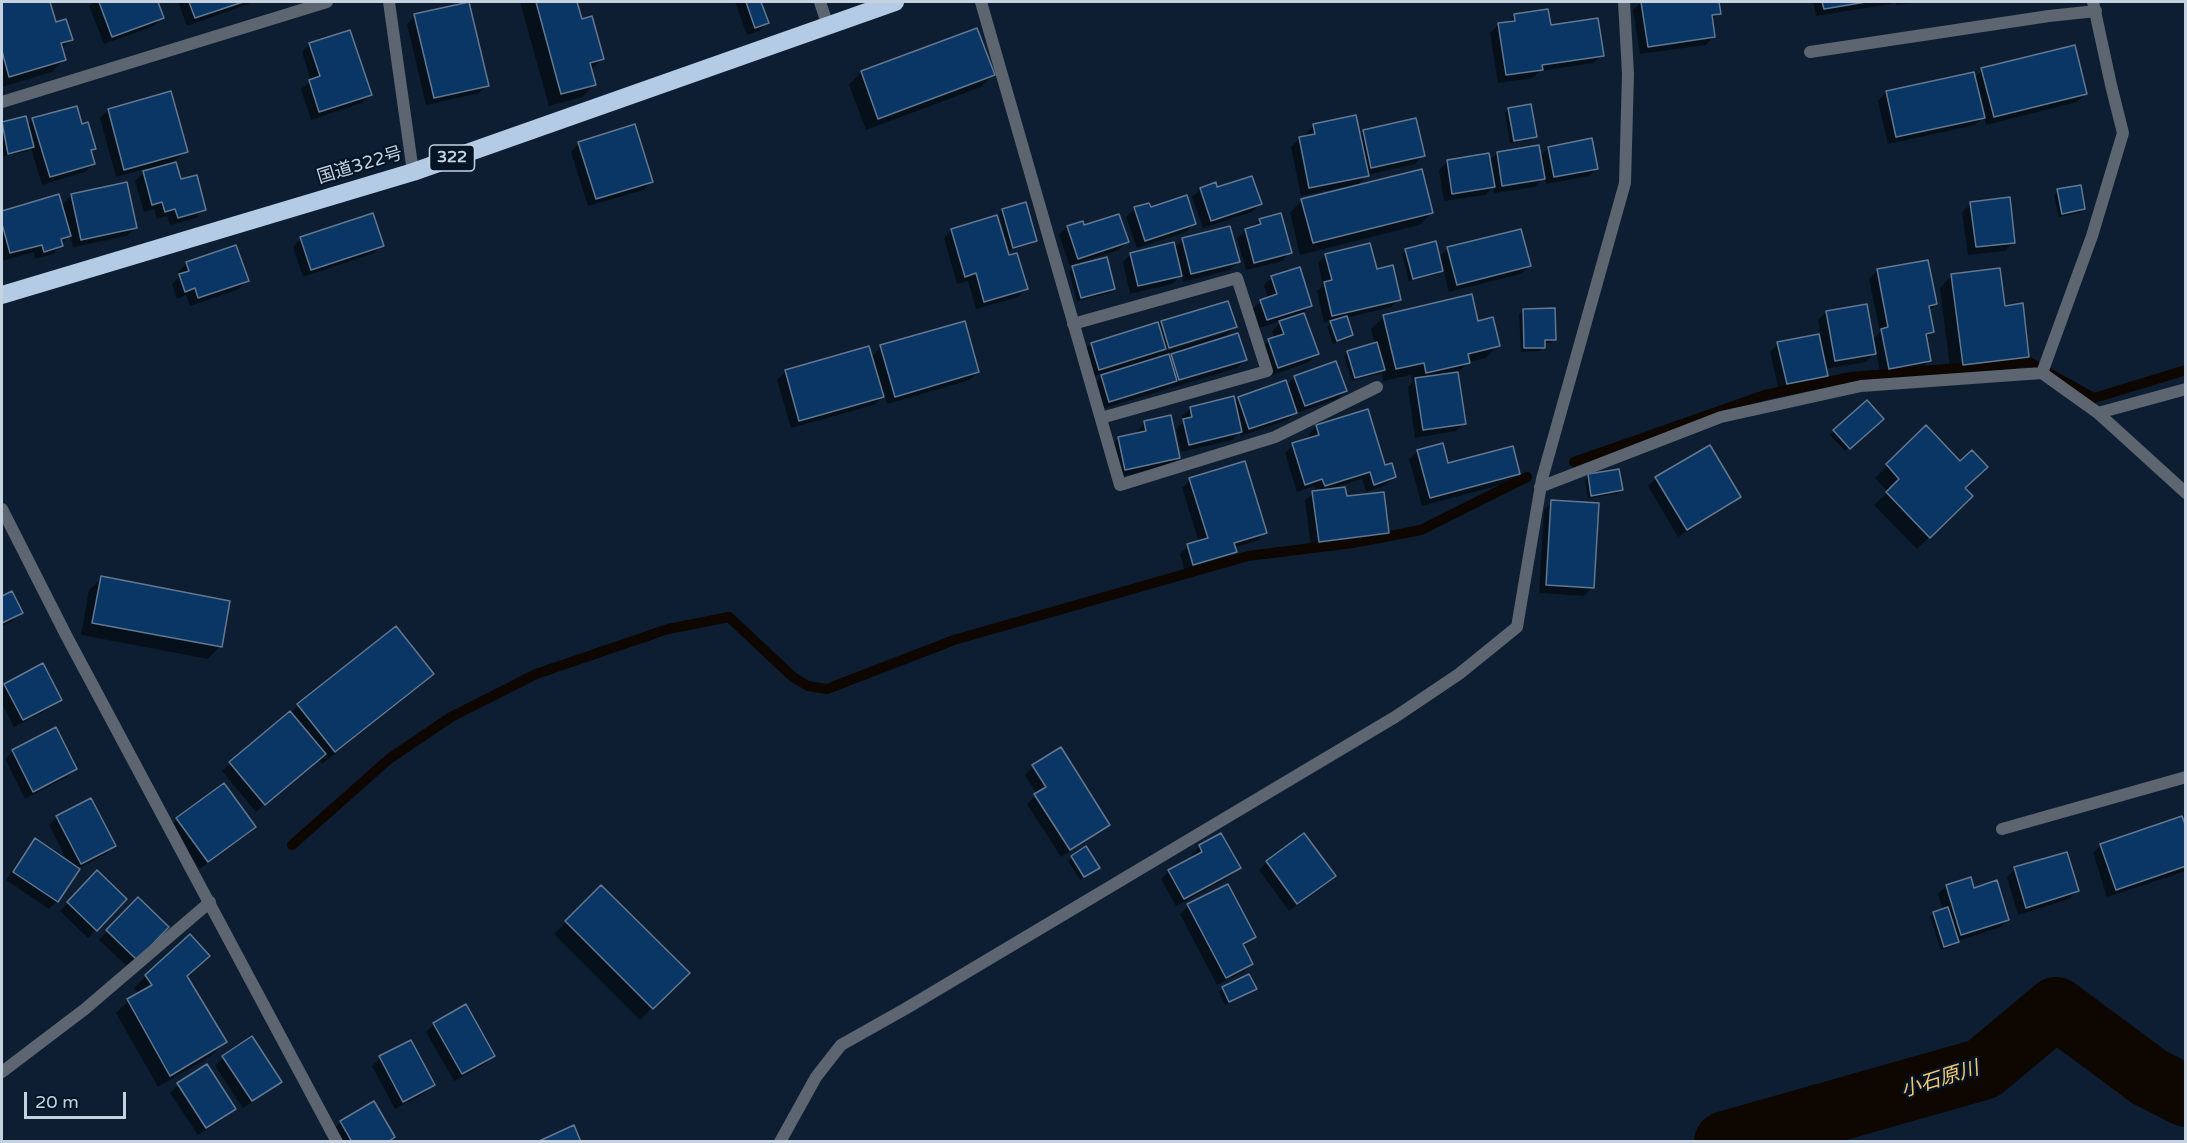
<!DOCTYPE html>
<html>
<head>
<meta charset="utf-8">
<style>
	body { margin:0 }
	#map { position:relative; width:2187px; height:1143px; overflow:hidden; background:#0d1e32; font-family:"Varela Round",sans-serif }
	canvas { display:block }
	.frame { position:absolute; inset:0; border:3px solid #c7d2e0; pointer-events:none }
	.scale { position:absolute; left:24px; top:1092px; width:102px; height:27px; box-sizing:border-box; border:3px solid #c7d2e0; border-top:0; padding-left:8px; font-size:18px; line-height:21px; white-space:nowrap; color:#c7d2e0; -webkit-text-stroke:4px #051528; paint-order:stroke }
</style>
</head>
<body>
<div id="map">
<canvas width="2187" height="1143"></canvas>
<div class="frame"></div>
<div class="scale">20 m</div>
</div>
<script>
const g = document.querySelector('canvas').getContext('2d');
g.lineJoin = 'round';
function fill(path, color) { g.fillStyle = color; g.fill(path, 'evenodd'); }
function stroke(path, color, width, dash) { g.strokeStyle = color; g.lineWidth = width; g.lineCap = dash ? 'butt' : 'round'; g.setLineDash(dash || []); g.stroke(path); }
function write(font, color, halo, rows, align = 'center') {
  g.font = font + ' "Varela Round","Noto Sans JP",sans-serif'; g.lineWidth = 4.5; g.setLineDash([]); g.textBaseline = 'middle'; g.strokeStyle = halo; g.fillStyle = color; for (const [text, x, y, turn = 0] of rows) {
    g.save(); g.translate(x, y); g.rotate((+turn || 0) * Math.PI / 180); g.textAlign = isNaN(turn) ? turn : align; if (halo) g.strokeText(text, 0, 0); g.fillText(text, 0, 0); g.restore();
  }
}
fill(new Path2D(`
	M2,2H49L55,23L71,39L61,49L64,59L52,72L2,87Z
	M94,2H157L163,17L154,26L104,44L89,6Z
	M178,2H254L187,26Z
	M520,2H575L581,21L602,59L591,70L595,84L582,97L549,106Z
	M735,2H768L761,4L767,23L759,31L747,35Z
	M1641,2H1717L1719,13L1711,21L1714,36L1706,45L1640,54L1633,10Z
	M1813,2H1893L1891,4L1816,16Z
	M1896,2H1922L1896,5Z
	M1515,15L1549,27L1602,55L1594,63L1540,71L1533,78L1498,83L1490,33L1499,24L1507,23Z
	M415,16L487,85L479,93L426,105L407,24Z
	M976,30L993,75L981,87L866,130L849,85L861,72Z
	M310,44L370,95L362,103L311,120L301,89L311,81L302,52Z
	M1982,70L2085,94L2077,102L1986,125L1984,116L1975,125L1888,144L1878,101L1886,92L1973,74L1974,78Z
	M1508,109L1535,136L1531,140L1510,143L1505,113Z
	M108,110L186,152L174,161L180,181L204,209L196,218L170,225L167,216L157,219L154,209L144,212L135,181L148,168L116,177L100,118Z
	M25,118L27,126L33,120L81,125L94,149L90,153L93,164L85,172L42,185L31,148L28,151L4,156L2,145V124Z
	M1313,126L1359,136L1364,131L1423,155L1415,164L1367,175L1356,187L1432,213L1419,225L1300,255L1290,213L1302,200L1343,190V187L1301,196L1291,147L1299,139L1306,137L1305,134Z
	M579,143L652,181L643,190L588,206L571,152Z
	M1548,148L1597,168L1589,176L1546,184L1544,177L1535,187L1494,193L1493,187L1485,195L1444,201L1439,170L1447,162L1489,161L1497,153L1540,157Z
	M1201,189H1216L1260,204L1252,212L1203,228L1192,197Z
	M2058,191L2084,209L2080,213L2059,217L2054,195Z
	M58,196L61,206L71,196L135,228L127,236L73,247L70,235L53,254L35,259L34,252L2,261V212Z
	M1025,204L1036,240L1032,244L1009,250L999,214L1002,211Z
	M1971,204L2014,242L2005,251L1968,255L1962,212Z
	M1135,209H1150L1194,224L1186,232L1137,248L1126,217Z
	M1260,220L1290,252L1282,261L1246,270L1237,238Z
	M1082,223L1083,227L1127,242L1119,250L1070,266L1059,235L1067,227Z
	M952,230L1026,289L1018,297L976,309L968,281L957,284L944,238Z
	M301,238L382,245L374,253L303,277L293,247Z
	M1183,240L1238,262L1230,270L1183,282L1182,274L1172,284L1130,294L1123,262L1131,254L1174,248Z
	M1448,248L1529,266L1521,274L1449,292L1443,269L1438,274L1409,281L1402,254L1406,251L1438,258Z
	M1326,255L1376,271L1399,299L1391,307L1346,318L1352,335L1348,339L1333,344L1327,327L1332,321L1324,323L1317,291L1323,285L1318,263Z
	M1927,261L1936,304L1929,311L1932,332L1925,339L1929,361L1921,369L1881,377L1876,352L1866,362L1825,369L1826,375L1818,383L1779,392L1770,352L1778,344L1822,343L1818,320L1826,312L1872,340L1880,332L1869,279L1877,271Z
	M187,263L247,280L239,289L190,306L186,295L177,299L172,284L180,276L178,272Z
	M1076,265L1114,289L1110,293L1077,301L1069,271Z
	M1952,275L2003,308L2028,356L2015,369L1951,376L1940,288Z
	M1272,277L1310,306L1303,314L1317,354L1309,362L1270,376L1260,349L1269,341L1275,339L1272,331L1283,320L1259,328L1253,309L1261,301L1268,299L1264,285Z
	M1227,303L1235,327L1227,335L1190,347V349L1245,359L1237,368L1171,388L1170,386L1167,389L1101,409L1094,384L1105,373L1091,377L1083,352L1091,344L1158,326L1161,323ZM1227,329V332L1162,352L1161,349ZM1176,351L1168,358L1167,354ZM1160,354L1161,358L1153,361Z
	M1523,311L1555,339L1551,343H1543V347L1540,351L1521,352L1519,314Z
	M1384,316L1477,323L1498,345L1486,358L1468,362L1457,374L1465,423L1456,431L1415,438L1408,387L1413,382L1411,375L1383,381L1382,373L1352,381L1344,356L1348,352L1375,344L1371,329Z
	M881,347L978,372L970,380L887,404L884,395L874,405L791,428L777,380L785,372L871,357Z
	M1295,377L1346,391L1337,399L1297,413L1296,412L1288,420L1241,436L1240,432L1232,440L1181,452L1176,429L1184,421L1182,416L1191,408L1234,404L1239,398L1286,386Z
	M1867,402L1882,418L1845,451L1830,435Z
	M1145,423L1179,458L1170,466L1118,477L1111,446L1119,438L1137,434V431Z
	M1317,426L1384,467L1394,477L1386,485L1366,492L1362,479L1333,488L1388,533L1380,541L1311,549L1305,500L1316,492L1314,486L1297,492L1285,453L1293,445L1310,440L1309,434Z
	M1926,428L1963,488L1971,496L1917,549L1874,505L1888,492L1875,478Z
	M1418,451L1447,465L1519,474L1511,482L1422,506L1409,459Z
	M1589,476L1621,490L1618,493L1588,499L1585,480Z
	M1656,478L1740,497L1731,505L1678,537L1648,486Z
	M1190,480L1266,532L1258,540L1234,548L1235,551L1227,560L1185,572L1180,554L1188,546L1199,542L1182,488Z
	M1552,502L1592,588L1584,596L1539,593L1544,510Z
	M102,578L220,646L208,659L81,635L89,590Z
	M11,593L21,613L13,621L2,626V597Z
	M396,628L432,674L420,686L322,764L318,759L256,812L222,771L298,706Z
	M5,685L60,699L52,707L14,727L2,703V688Z
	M13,751L75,769L67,777L25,799L5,759Z
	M1033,766L1108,824L1100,832L1061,857L1027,804L1037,794L1025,775Z
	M57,817L114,846L106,854L77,869L57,901L49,909L6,880L27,848L35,840L68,862L49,825Z
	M2186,817V871L2107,897L2093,853L2101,845L2182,821Z
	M177,819L254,827L200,869L169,827Z
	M1200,846L1239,868L1231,876L1176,906L1161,879L1169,871L1193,858L1192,854Z
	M1086,848L1094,871L1080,880L1068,861Z
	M1267,862L1334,876L1289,911L1259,870Z
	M2015,869L2077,891L2069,899L2018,915L2007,877Z
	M97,873L125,899L88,938L60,911Z
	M1946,886L1973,889L2008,920L1999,928L1957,941L1954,946L1941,950L1930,917L1934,913L1943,910L1938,894Z
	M601,887L687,973L640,1020L554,934Z
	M138,899L167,927L128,967L99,940Z
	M1188,906L1254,937L1243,947L1252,964L1243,972L1217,985L1180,914Z
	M146,976H186L225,1042L212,1055L158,1087L116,1013L128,1001L138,995L134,988Z
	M1223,988H1255L1225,1005L1219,992Z
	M434,1024L494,1055L485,1064L454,1081L426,1032Z
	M223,1057L280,1081L272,1089L243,1108L215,1066Z
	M380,1058L433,1085L425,1093L395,1109L372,1066Z
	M206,1066L234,1109L226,1117L198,1135L170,1093L178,1085Z
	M341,1122L393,1137L389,1142H339L333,1130Z`), '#0007');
stroke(new Path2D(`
	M1574,462L1765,395L1851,377L2029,362L2094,398L2186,370
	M292,845L389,759L451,717L536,674L668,629L729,617L793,677L808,686L827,689L954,640L1248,556L1353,543L1421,530L1527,477`), '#0e0600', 10);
stroke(new Path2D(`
	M1725,1142L1983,1069L2056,1008L2149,1077L2186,1096`), '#0e0600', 62);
const building = new Path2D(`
	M2,2H50L56,22L66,19L73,40L61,43L66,60L9,77L2,51Z
	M99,2H158L164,18L112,37Z
	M189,2H243L195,18Z
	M469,2L489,86L434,98L414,14Z
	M536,2H577L582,19L592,16L604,59L590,63L596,85L561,94Z
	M746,2H761L769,23L755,28Z
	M1641,2H1719L1721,14L1712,15L1715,37L1648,47Z
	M1822,2H1866L1824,9Z
	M1548,9L1551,25L1598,18L1604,56L1542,65L1543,70L1506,75L1498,23L1515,21L1514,14Z
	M977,28L995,75L878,119L861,71Z
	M350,30L372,95L319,112L309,80L320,76L309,43Z
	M2075,45L2087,94L1994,117L1981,68Z
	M1974,72L1985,118L1896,137L1886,91Z
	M171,91L188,152L124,170L108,109Z
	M1531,104L1537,137L1514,141L1508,108Z
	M77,106L82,124L88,122L96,149L91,150L95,164L50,177L32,118Z
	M1356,115L1369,176L1309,188L1299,137L1315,134L1313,124Z
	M26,116L34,147L8,154L2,122Z
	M1416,118L1425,156L1371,168L1363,130Z
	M635,124L653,182L596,199L578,142Z
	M1592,138L1598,169L1554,177L1548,147Z
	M1539,145L1545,179L1502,186L1497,152Z
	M1489,153L1495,187L1452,194L1447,160Z
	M176,162L181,179L197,175L206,210L178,218L175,209L165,212L162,202L152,205L143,171Z
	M1422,169L1433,213L1313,243L1301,199Z
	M1252,176L1262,204L1211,221L1200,188L1216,182L1217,187Z
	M127,182L137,228L81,240L71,194Z
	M2081,185L2085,209L2062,214L2057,189Z
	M59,194L71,236L61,239L63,246L44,252L42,245L10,253L2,224V211Z
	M1187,195L1196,224L1145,241L1134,207L1149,203L1151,207Z
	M2010,197L2015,243L1976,247L1970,202Z
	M1026,202L1037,241L1013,248L1002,209Z
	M373,213L384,246L311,270L300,237Z
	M1281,213L1292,253L1254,263L1245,229L1261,224L1259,219Z
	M1119,214L1129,242L1078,259L1067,226L1083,221L1084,225Z
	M997,215L1009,255L1017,253L1028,289L984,302L976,273L965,277L951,229Z
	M1230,226L1240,262L1191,274L1182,238Z
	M1521,229L1531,266L1457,285L1447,247Z
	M1436,241L1443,271L1413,279L1405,249Z
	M1174,242L1182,276L1138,286L1130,253Z
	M1370,243L1377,269L1393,265L1401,300L1332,316L1324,282L1332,280L1325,254Z
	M236,245L249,281L198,298L195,288L185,292L179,274L189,271L186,262Z
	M1107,257L1115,289L1081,298L1072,266Z
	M1928,260L1937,304L1929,306L1934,332L1926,334L1931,361L1889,369L1881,329L1888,327L1877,269Z
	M1300,267L1312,306L1267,320L1260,300L1277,294L1271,276Z
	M2000,268L2005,306L2023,303L2029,357L1963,365L1951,274Z
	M1472,294L1478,321L1493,317L1500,346L1468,354L1470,363L1426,373L1424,363L1396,369L1383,315Z
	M1228,301L1237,327L1169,348L1161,321Z
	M1867,304L1876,354L1835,361L1826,311Z
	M1555,308L1556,340H1545V348H1524L1523,309Z
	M1304,313L1319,354L1278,368L1268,339L1284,334L1279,321Z
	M1347,316L1353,335L1337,341L1330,321Z
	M965,321L979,372L895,397L880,345Z
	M1158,322L1166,349L1099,370L1091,343Z
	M1238,333L1247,360L1179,380L1171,354Z
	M1819,334L1828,376L1787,384L1777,342Z
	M1377,342L1385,370L1355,378L1347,351Z
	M869,346L884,397L799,421L785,370Z
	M1169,354L1177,381L1109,402L1101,375Z
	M1336,361L1347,391L1305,406L1294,376Z
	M1458,372L1466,424L1423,430L1415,378Z
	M1286,380L1297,413L1249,429L1238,397Z
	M1234,396L1242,432L1189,445L1183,419L1192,417L1190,407Z
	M1867,400L1884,419L1850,449L1833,430Z
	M1368,409L1385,465L1392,463L1396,477L1374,485L1370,472L1325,486L1322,479L1305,485L1292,443L1319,435L1316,425Z
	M1171,415L1180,458L1125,470L1118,437L1146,431L1144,421Z
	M1926,425L1960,461L1972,450L1988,467L1965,488L1973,496L1930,538L1886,492L1899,479L1886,464Z
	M1443,443L1448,463L1513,446L1520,474L1430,498L1417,450Z
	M1710,445L1741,497L1687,530L1655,477Z
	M1245,461L1267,533L1234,543L1237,552L1193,565L1187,544L1208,538L1189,478Z
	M1619,469L1623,490L1591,496L1588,474Z
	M1345,487L1347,496L1384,492L1389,533L1319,542L1312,491Z
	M1551,500L1599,503L1594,588L1546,585Z
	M101,576L230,601L222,647L92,623Z
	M12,591L23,613L2,623V596Z
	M396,626L434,674L335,752L297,704Z
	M43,663L62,700L23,720L4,684Z
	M290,711L326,754L265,805L229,762Z
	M56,727L77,769L33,792L12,750Z
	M1061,747L1110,825L1070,850L1034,794L1046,787L1032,765Z
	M224,783L256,827L208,862L176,818Z
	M91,798L116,846L81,864L56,816Z
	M2182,816L2186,827V866L2116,890L2100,844Z
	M1221,833L1241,868L1184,899L1168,870L1202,852L1199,845Z
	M1304,833L1336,876L1297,904L1266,861Z
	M35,838L80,869L58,902L13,872Z
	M1086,846L1100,868L1084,877L1071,856Z
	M2067,852L2079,891L2026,908L2014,867Z
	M97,870L127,899L97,931L67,902Z
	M1971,877L1974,888L1997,880L2009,920L1961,935L1946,885Z
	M1228,884L1256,937L1243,944L1253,964L1226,978L1187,904Z
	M601,885L690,973L653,1009L565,921Z
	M138,897L169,927L137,960L106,930Z
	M1948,907L1959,942L1944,947L1933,912Z
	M190,934L210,956L187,976L227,1042L170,1076L127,999L152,985L145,975Z
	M1249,974L1257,989L1229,1002L1222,987Z
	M466,1004L495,1056L462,1074L433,1023Z
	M252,1036L282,1082L252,1101L222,1056Z
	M411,1040L435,1085L403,1102L379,1056Z
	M207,1064L236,1109L206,1128L177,1083Z
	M374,1101L395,1137L388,1142H352L340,1121Z
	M574,1125L581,1142H537Z`);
fill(building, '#093664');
stroke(building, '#637890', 1.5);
stroke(new Path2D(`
	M389,2L413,172
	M820,2L828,26
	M981,2L1120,485L1275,437L1377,387
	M1810,52L2049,16L2096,11
	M2,102L327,2
	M1073,324L1237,278L1267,371L1101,418
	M2042,373L2092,236L2123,133L2111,85L2093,2
	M2098,413L2186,493
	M1540,487L1721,417L1861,386L2042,373L2098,413L2186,389
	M2,509L67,637L337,1142
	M2002,829L2186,777
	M2,1072L85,1009L210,902
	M780,1142L816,1077L841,1045L905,1009L1395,717L1459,674L1517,627L1542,479L1625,183L1628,74L1624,2`), '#5c6570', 12);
stroke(new Path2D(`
	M2,295L413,172L895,2`), '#b4cbe6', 18);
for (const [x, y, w] of [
	[452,158,45]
]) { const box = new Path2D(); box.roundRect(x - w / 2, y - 13, w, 26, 4.5); g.fillStyle = '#051528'; g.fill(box); stroke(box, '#c7d2e0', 1.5); }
write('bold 16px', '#c7d2e0', null, [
	["322",452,158]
]);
write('18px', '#c7d2e0', '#051528', [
	["国道322号",360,166,-17]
]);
write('italic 20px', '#f6c86a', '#051528', [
	["小石原川",1940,1080,-17]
]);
</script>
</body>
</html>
